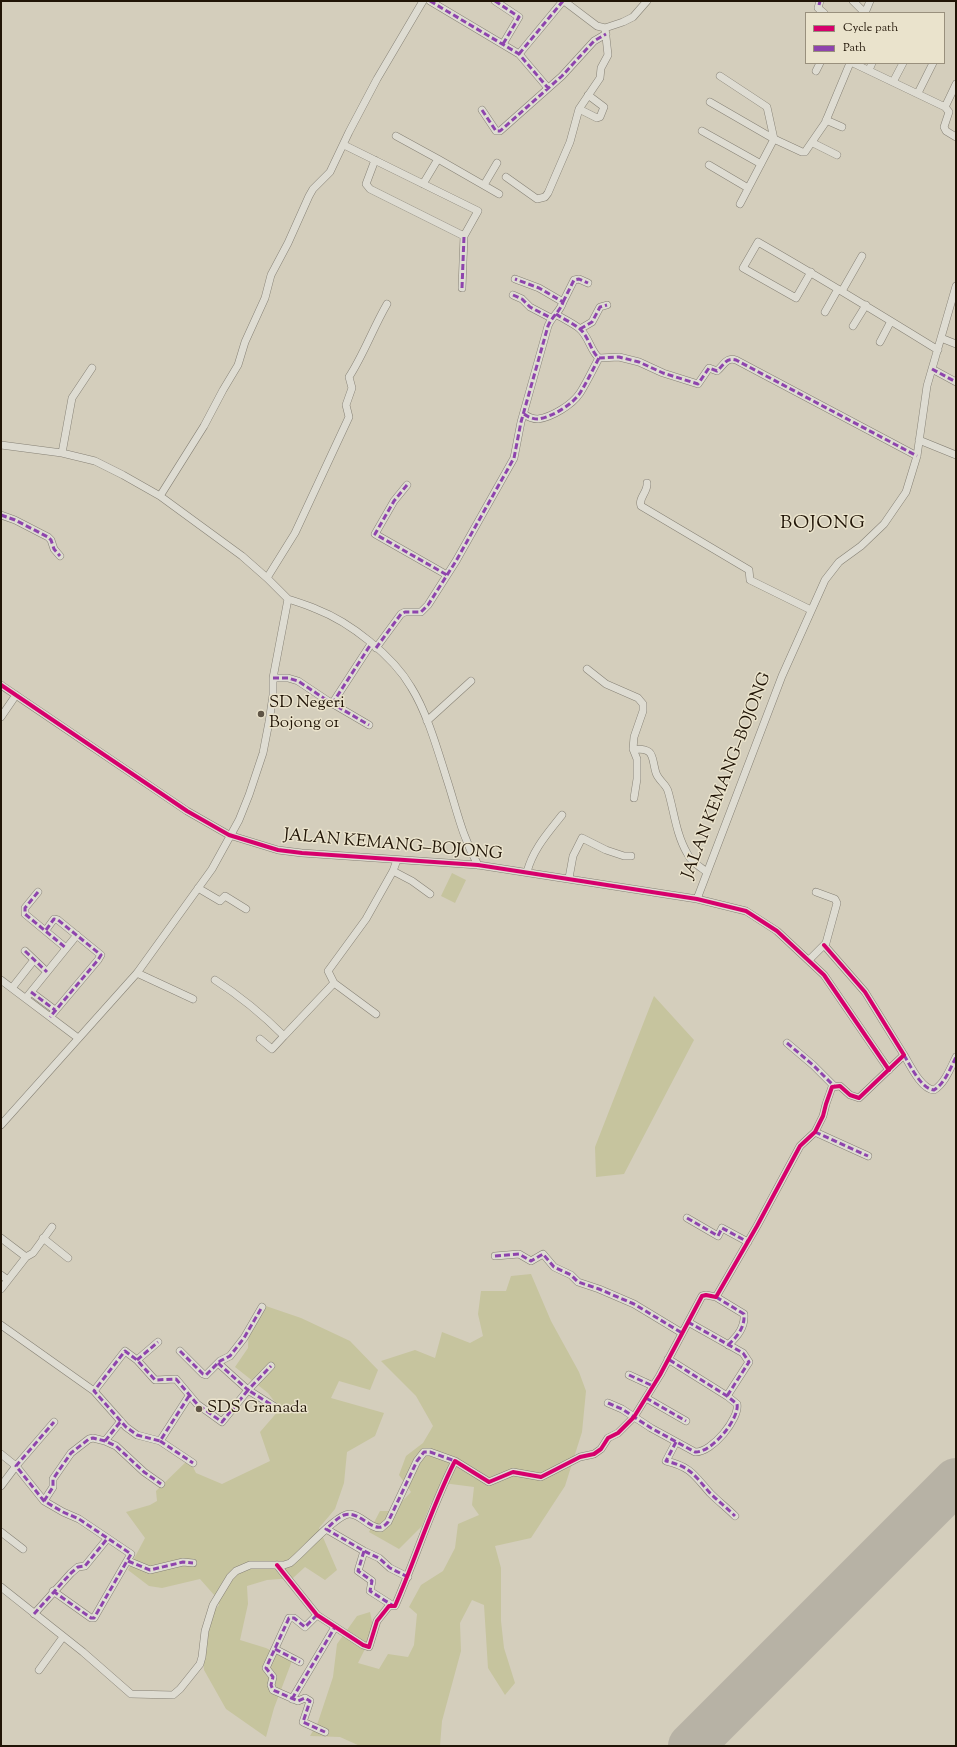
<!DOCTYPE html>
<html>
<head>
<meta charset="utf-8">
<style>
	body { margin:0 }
	#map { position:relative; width:957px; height:1747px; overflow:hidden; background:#d4cebc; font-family:"Sorts Mill Goudy",serif }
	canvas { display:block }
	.frame { position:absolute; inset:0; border:2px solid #201406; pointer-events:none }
	.legend { position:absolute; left:805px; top:12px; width:140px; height:52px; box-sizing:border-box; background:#eae3cc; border:1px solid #99907d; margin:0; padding:5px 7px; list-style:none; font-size:12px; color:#201406 }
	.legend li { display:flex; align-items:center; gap:8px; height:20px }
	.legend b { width:20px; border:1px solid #99907d }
</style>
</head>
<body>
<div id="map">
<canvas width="957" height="1747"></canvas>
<div class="frame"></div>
<ul class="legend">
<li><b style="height:5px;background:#d6006c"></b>Cycle path</li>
<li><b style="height:5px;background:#8e44ad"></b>Path</li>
</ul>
</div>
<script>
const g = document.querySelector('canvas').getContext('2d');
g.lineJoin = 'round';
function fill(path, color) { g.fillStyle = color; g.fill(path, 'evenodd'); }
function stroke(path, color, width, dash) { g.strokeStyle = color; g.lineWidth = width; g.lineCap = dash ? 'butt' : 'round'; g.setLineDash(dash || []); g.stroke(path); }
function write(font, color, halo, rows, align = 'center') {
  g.font = font + ' "Sorts Mill Goudy",serif'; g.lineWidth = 3; g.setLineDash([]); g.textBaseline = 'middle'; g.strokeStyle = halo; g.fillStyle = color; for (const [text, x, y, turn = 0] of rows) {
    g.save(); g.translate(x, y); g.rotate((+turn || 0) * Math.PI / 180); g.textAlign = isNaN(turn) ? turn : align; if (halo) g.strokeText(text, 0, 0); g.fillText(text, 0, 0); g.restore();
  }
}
fill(new Path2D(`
	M452,873L466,880L455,903L441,896Z
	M654,996L694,1040L624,1174L596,1177L595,1147Z
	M531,1274L551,1321L579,1372L586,1391L582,1432L565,1486L531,1538L495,1546L501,1568V1621L504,1648L515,1683L505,1695L488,1668L484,1605L472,1600L460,1623L461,1651L442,1721L440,1746H360L340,1737L310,1736L318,1722L333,1677L337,1644L357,1616L370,1612L374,1631L358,1663L379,1669L388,1654L408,1657L414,1645L417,1614L409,1607L421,1585L443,1571L455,1548L458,1524L479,1515L472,1505L474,1487L443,1483L430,1505L422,1526L399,1549L369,1532L380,1511H393L411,1492L399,1475L406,1456L423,1443L433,1426L416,1396L381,1361L415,1350L435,1358L442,1332L470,1343L483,1336L478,1314L481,1291H506L511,1276Z
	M260,1304L301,1318L350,1341L378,1370L370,1390L339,1381L331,1398L384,1413L375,1436L347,1452L344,1483L335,1509L319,1528L337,1570L325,1580L305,1567L293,1578L267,1580L247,1586L248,1604L240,1640L266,1648L292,1661L274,1708L266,1737L226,1709L204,1670L201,1640L212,1612L219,1605L215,1596L200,1579L162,1588L149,1586L128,1570L145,1538L126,1512L150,1505L157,1501L156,1491L189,1459L196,1473L222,1484L270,1461L260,1432L280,1409L268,1393L235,1367L248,1348L249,1324Z`), '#c6c49e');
stroke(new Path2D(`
	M691,1746L956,1481`), '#b7b2a5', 46);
const minor = new Path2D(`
	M430,1L519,54L548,88
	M495,1L519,17L503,44
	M564,1L597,26L605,28L623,22L633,17L647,1
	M820,1L818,8L824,13
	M853,1L865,13
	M865,13L870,1
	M519,54L563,1
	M853,63L945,107L949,112L944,127L946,131L956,137
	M869,70L872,63
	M816,71L820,63
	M720,76L767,107L774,139L740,204
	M893,82L903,63
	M918,93L933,63
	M710,102L774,139L802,152H805L825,123L850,63
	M945,107L956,84
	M579,109L597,118L600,117L604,107L588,95
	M482,110L496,131H500L562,76L594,41L606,34
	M826,120L842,127
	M702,131L761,164
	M396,136L438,159L423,184
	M813,143L837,155
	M344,145L478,211L464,236L370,189L366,184L375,160
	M438,159L499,194
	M709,165L748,188
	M506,177L537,199L545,197L548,193L570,142L579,109L600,78L601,68L608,55L605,28
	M484,185L497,163
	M811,272L796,298L743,268L758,242C819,277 878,313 938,350
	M462,288L464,236
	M842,291L862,256
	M513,295L522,299L530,307L551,318
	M563,302L574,280L579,279L588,283
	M825,312L838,289
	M556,314C563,319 573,323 580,329C589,337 591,352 599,358L619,357L639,362L663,373L698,384L709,368L717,371C724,365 726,357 736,360L917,456
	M853,326L866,305
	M580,329L592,322L600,307L607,305
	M941,338L956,344
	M880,342L891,321
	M932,369L956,382
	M524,414C528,417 533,419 538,419C552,417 572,405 580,393C587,382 593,369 599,358
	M919,440L956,455
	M1,445L62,453L95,461L123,475L160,496L242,556L267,578L288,599L273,678V695L269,722L263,753L249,795L239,820L212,869L137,973L1,1125
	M62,453L72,398L92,368
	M647,483C648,492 638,498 641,506L749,570L750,580L811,610
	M407,485L394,501L375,534L447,575
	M160,496L204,426L223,390L238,365L245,342L265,298L271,275L288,243L309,196L313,189L330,172L349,132L377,79L423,1
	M1,515L15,520L48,537L51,540L54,549L60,556
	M267,578L295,533L349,417L346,405L352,388L349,377C364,354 373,328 387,304
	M288,599C297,602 307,605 316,609C350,622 393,656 411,687C428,714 439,755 449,786C458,815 463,838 478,865
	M376,648L401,614L405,612H421L428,605L456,561L514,458L521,422L548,326C552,316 560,312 563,302L539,288L515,279
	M587,669L606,684L638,698L643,704V711L634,737L633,749L637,759V779L634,798
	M273,678H288L298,681L328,701L369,725
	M1,685L187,811L229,835L278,850L302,853L478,865L697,899L746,911L777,931L824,975L889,1070
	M332,704L371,644
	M1,717L16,695
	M427,721L471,681
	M633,749C656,748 651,757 656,773C659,781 666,784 668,791C674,811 676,834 687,853C691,862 699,866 707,872
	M393,871L412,881L430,894
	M527,872C533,849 548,833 562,815
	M569,878L573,856L582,838L606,850L624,856H631
	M198,888L220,901L225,896L246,909
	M38,892L25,908V914L66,948
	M697,899L782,676L825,580L839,562L861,546L884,524L906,492L917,456L927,386L956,286
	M46,930L54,919L58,920L101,955L98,960L50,1017
	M25,951L47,972
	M809,960L826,943L837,903L835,899L816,892
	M137,973L193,999
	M1,980L78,1038
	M215,980C240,996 263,1015 284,1036L334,983L328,971L366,919L393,871L397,860
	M334,983L376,1014
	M12,988L34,960
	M31,992L55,1010
	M26,998L77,935
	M260,1039L272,1049L284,1036
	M787,1043L813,1065L834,1086
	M904,1055C910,1065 921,1089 934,1090C945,1083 950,1069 956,1057
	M815,1132L868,1156
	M687,1218L718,1236L722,1228L748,1242
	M1,1238L26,1257L1,1289
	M43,1238L68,1258
	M495,1256L519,1254L531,1261L543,1254L554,1267L571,1275L578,1282L599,1289L634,1304L682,1333
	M26,1257L33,1253L52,1227
	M1,1275L8,1280
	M716,1297L744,1314C745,1327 738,1336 728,1345
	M688,1322L743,1353L749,1362L727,1396
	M1,1325L94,1391L126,1427L137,1435L160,1441L189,1396
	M180,1351L203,1374L206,1375L220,1361L230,1356L244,1338L262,1307
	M137,1360L158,1342
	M218,1363L248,1390L271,1366
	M629,1375L653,1386
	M94,1391L125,1351L137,1360L155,1380L176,1379L197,1404L222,1422L248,1390L275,1407
	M646,1398L686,1421
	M608,1403L622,1409L651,1428L695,1452C712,1453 740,1418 737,1404L727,1396L668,1359
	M105,1441L121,1421
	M160,1441L193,1463
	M676,1442L666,1461C691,1467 694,1475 710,1493C718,1501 727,1508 735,1516
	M1,1454L16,1466L1,1486
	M44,1501L53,1487V1479L71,1453L89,1439L93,1438L105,1441L116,1446L144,1472L161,1484
	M326,1529L364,1551L379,1558L390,1568L408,1577
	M1,1532L23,1549
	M364,1551L358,1571L372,1581L370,1591L392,1605
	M128,1561L150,1570L183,1562L193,1563
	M277,1565L317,1615L363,1645L369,1647L377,1621L389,1606H395C416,1558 431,1508 455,1461L489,1482L513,1472L541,1477L580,1457L594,1454L601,1449L608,1438L618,1433L634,1417L660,1375L702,1296L706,1295L716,1297L757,1226L800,1146L815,1132L823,1116L826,1104L832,1087L840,1086L850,1095L859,1098L904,1055L865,992L824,945
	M1,1587L83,1652L131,1694L173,1695L180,1689L200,1664L202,1657L205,1631L213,1605L230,1577L236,1571L250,1565H284L290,1563C303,1553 337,1513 350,1514C362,1515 370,1529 381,1528L388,1522L417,1461L424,1452H430L455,1461
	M53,1591L91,1618H94L131,1554L79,1519L63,1512L44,1501L16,1466L54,1422
	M34,1614L71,1573L78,1567L85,1566L107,1539
	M317,1615L305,1627L294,1618H289L266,1668L273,1677L271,1685L273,1690L298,1701L305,1698L310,1701L303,1722L325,1732
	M275,1649L300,1662
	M39,1670L63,1637
	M292,1699L335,1627`);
stroke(minor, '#868175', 8);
stroke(minor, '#dedcd2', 7);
stroke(new Path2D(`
	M430,1L519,54L548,88
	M495,1L519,17L503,44
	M819,5L820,1
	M519,54L563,1
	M482,110L496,131H500L562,76L594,41L606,34
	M462,288L464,236
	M513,295L522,299L530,307L551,318
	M563,302L574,280L579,279L588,283
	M556,314C563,319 573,323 580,329C589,337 591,352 599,358L619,357L639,362L663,373L698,384L709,368L717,371C724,365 726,357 736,360L917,456
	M580,329L592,322L600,307L607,305
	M932,369L956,382
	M524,414C528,417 533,419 538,419C552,417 572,405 580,393C587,382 593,369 599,358
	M407,485L394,501L375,534L447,575
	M1,515L15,520L48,537L51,540L54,549L60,556
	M376,648L401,614L405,612H421L428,605L456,561L514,458L521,422L548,326C552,316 560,312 563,302L539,288L515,279
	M273,678H288L298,681L328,701L369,725
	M332,704L371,644
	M38,892L25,908V914L66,948
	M46,930L54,919L58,920L101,955L98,960L50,1017
	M25,951L47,972
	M31,992L55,1010
	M787,1043L813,1065L834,1086
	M904,1055C910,1065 921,1089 934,1090C945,1083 950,1069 956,1057
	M815,1132L868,1156
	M687,1218L718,1236L722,1228L748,1242
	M495,1256L519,1254L531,1261L543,1254L554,1267L571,1275L578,1282L599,1289L634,1304L682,1333
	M716,1297L744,1314C745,1327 738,1336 728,1345
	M688,1322L743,1353L749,1362L727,1396
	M180,1351L203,1374L206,1375L220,1361L230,1356L244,1338L262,1307
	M137,1360L158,1342
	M218,1363L248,1390L271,1366
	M629,1375L653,1386
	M189,1396L160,1441L137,1435L126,1427L94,1391L125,1351L137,1360L155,1380L176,1379L197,1404L222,1422L248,1390L275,1407
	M646,1398L686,1421
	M608,1403L622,1409L651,1428L695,1452C712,1453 740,1418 737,1404L727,1396L668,1359
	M105,1441L121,1421
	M160,1441L193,1463
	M676,1442L666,1461C691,1467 694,1475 710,1493C718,1501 727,1508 735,1516
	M44,1501L53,1487V1479L71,1453L89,1439L93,1438L105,1441L116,1446L144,1472L161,1484
	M364,1551L358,1571L372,1581L370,1591L392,1605
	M128,1561L150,1570L183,1562L193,1563
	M408,1577L390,1568L379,1558L364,1551L326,1529C332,1524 337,1518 344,1515C361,1509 375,1539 388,1522L417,1461L424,1452H430L455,1461
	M53,1591L91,1618H94L131,1554L79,1519L63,1512L44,1501L16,1466L54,1422
	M34,1614L71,1573L78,1567L85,1566L107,1539
	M317,1615L305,1627L294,1618H289L266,1668L273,1677L271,1685L273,1690L298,1701L305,1698L310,1701L303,1722L325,1732
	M275,1649L300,1662
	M292,1699L335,1627`), '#8e44ad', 3, [6, 3]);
stroke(new Path2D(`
	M1,685L187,811L229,835L278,850L302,853L478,865L697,899L746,911L777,931L824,975L889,1070
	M277,1565L317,1615L363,1645L369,1647L377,1621L389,1606H395C416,1558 431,1508 455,1461L489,1482L513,1472L541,1477L580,1457L594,1454L601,1449L608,1438L618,1433L634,1417L660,1375L702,1296L706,1295L716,1297L757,1226L800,1146L815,1132L823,1116L826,1104L832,1087L840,1086L850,1095L859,1098L904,1055L865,992L824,945`), '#d6006c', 4);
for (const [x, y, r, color] of [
	[261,714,4,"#5f5546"],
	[199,1409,4,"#5f5546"]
]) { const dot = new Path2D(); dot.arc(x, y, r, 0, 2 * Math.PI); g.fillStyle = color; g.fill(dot); stroke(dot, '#eae3cc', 1.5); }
write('17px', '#201406', '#eae3cc', [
	["SD Negeri",269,704],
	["Bojong 01",269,724],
	["SDS Granada",207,1409]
], 'left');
write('17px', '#201406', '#eae3cc', [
	["JALAN KEMANG–BOJONG",728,776,-69],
	["JALAN KEMANG–BOJONG",393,846,5]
]);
g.letterSpacing = '1px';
write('19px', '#201406', '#eae3cc', [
	["BOJONG",823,525]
]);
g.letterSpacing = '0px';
</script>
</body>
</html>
